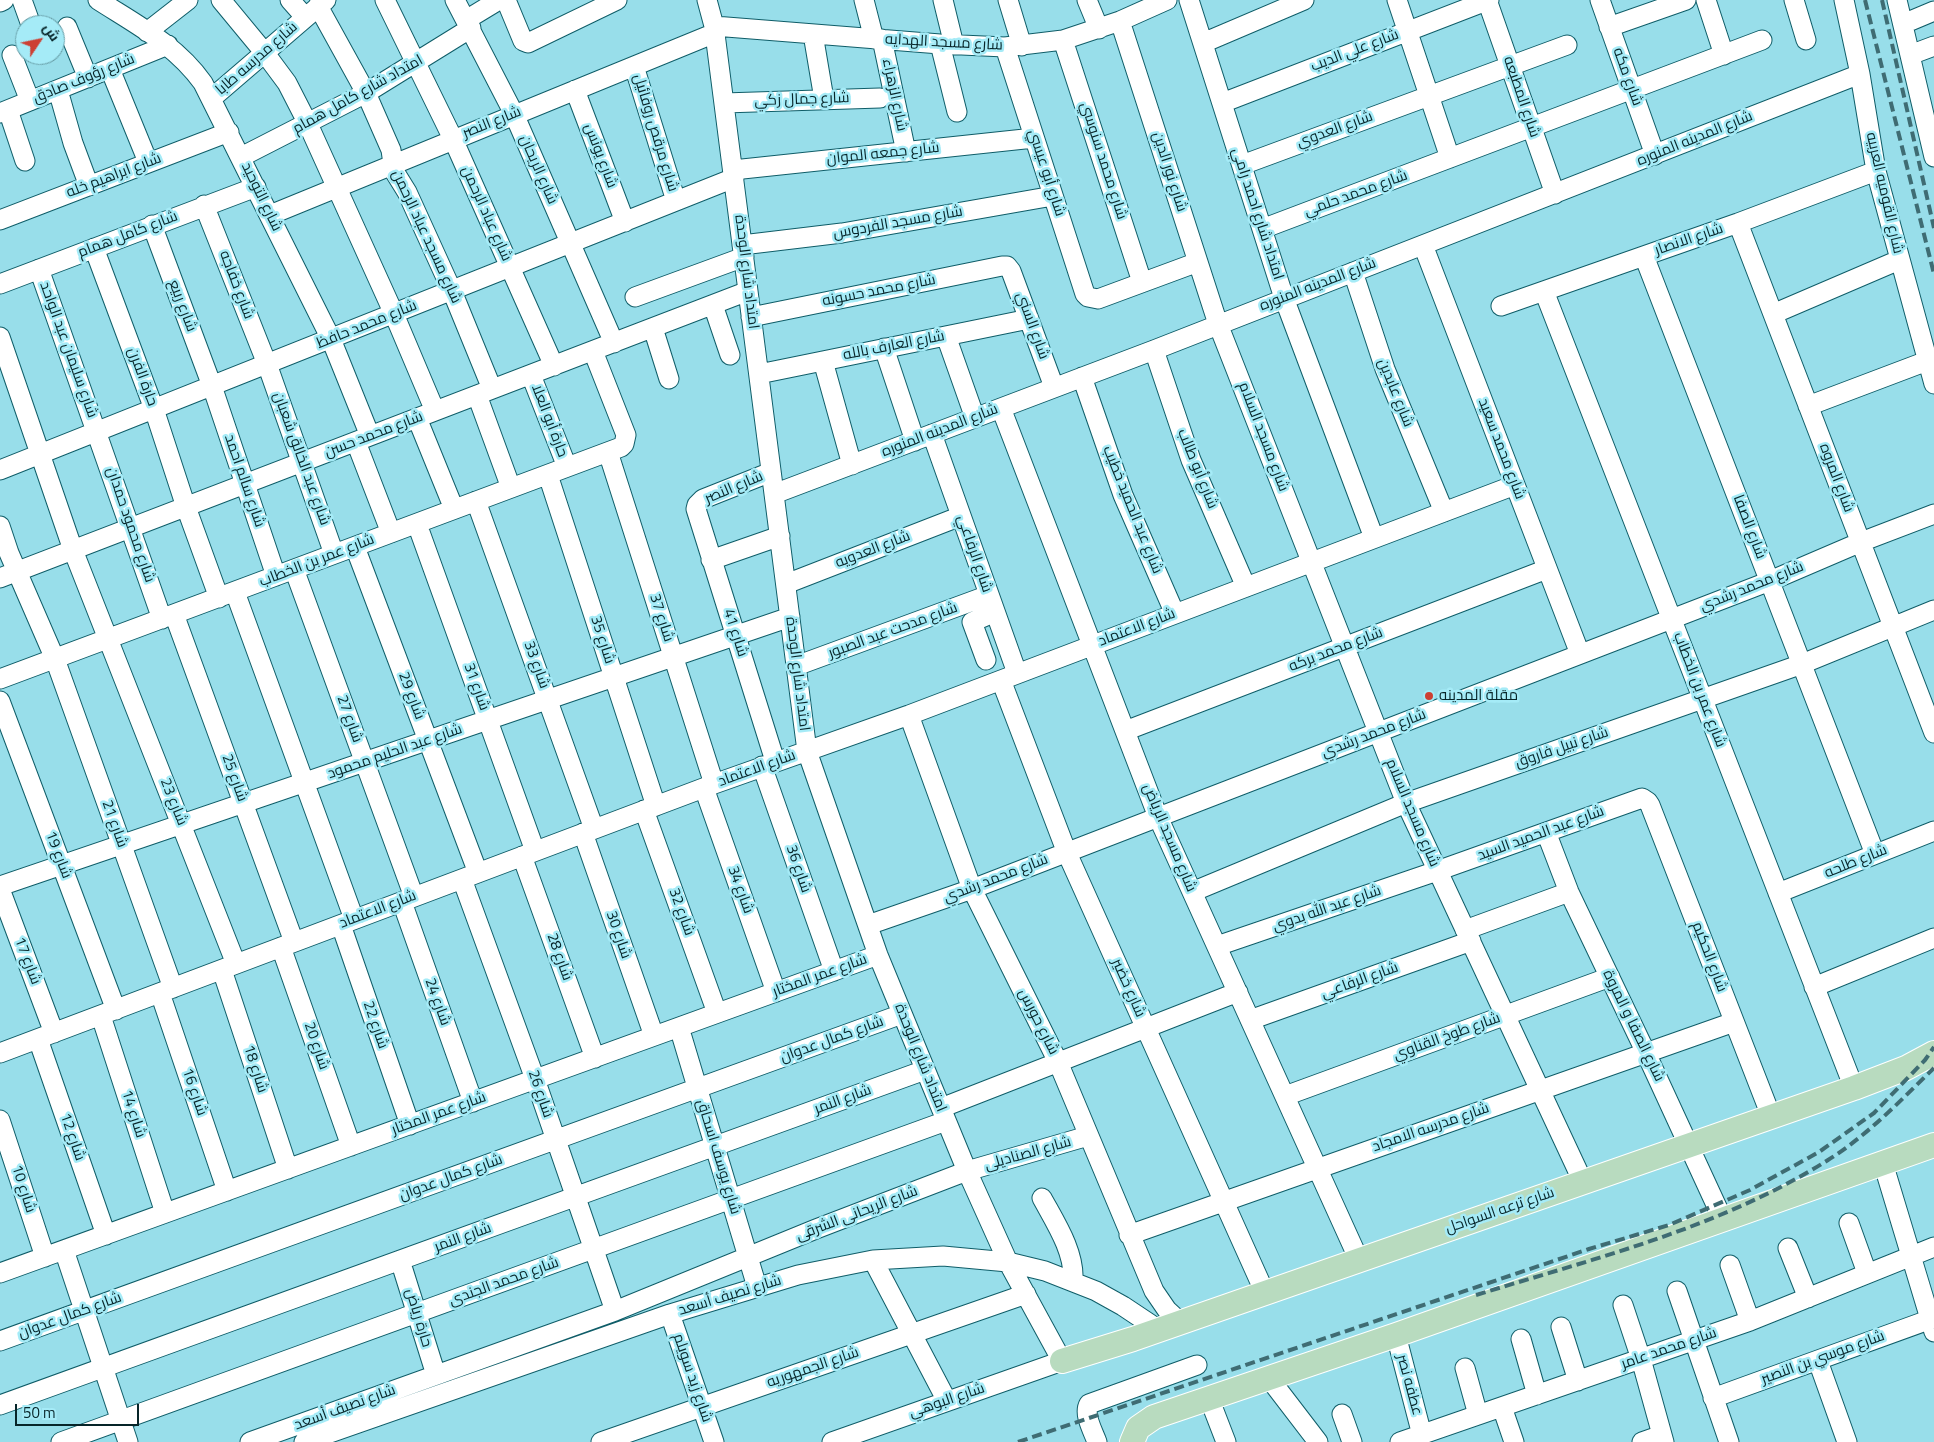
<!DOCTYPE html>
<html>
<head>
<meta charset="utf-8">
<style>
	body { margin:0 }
	#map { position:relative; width:1934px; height:1442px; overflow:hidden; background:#98deea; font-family:"Titillium Web",Cairo,sans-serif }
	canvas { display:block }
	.north { position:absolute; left:15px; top:15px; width:50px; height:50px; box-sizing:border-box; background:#a5ebf7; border:1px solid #669ca5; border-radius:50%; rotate:56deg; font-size:14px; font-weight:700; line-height:20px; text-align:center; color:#072529 }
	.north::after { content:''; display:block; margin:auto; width:18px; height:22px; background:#cd4033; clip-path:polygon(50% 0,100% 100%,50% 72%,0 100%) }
	.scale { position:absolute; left:15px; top:1404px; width:124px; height:22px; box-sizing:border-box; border:2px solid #072529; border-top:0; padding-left:6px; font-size:15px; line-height:18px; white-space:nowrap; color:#072529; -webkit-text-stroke:4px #a5ebf7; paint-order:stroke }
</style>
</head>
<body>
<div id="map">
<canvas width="1934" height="1442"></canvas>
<div class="north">ش</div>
<div class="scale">50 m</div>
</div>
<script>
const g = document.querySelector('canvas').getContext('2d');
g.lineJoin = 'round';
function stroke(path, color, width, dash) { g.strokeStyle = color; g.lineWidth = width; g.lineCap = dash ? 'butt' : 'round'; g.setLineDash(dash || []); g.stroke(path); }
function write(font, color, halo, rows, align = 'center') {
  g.font = font + ' "Titillium Web",Cairo,sans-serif'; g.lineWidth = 5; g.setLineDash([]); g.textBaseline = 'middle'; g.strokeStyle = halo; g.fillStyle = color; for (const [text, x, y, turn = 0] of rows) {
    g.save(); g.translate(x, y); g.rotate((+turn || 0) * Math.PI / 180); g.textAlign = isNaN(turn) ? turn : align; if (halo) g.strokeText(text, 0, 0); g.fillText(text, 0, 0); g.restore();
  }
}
const minor = new Path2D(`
	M22,0L31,25
	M98,0C137,25 176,45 203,83L331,339L370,436
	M221,0L264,52L287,83L308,124L394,314L435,411
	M290,0L305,17
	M385,0L453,139L554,366
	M455,0L514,114L614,343
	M506,0L523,41L528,43L617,0
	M707,0L714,26L807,751L878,955L967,1171L1008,1262L1062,1361L832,1442
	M864,0L874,39
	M943,0L954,45
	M1008,0L1022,46
	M1087,0L1099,29
	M1189,0L1284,298L1374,538
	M1397,0L1450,158
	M1487,0L1555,194
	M1600,0L1655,155
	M1706,0L1724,55
	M1794,0L1806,40
	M1844,0L1860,74L1876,171L1934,384
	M1897,0L1934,157
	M0,2L4,0
	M318,6L366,93L391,150L394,171L407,192L452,291L492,389
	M466,20L499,0
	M1120,21L1218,324L1406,803L1583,1182
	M1903,24L1934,11
	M714,26L940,44L1005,47L1063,40L1120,21L1167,0
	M67,27L88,78
	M1609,27L1686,0
	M147,32L188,0
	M813,34L824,99
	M882,39L906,152
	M1063,40L1142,282
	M1203,43L1304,0
	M940,44L957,112
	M1005,47L1085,294L1088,297L1098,299L1198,262
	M12,55L30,101
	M1910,55L1934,46
	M634,66L676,201
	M110,69L148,162
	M58,90L73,143L89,186
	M575,90L625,222
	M212,98L326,0
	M724,103L880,98
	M1222,103L1489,0
	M8,110L25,161
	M0,113L168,45
	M241,157L366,93L471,28
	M1242,165L1567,45
	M733,170L1034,138
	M204,205L267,364L334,554
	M270,215L715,33
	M0,220L229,132
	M1738,223L1934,733
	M152,225L212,386L276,576
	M1262,229L1762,40
	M742,245L842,233L1053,196
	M1423,245L1580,654
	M94,248L154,409L186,507L219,598
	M1644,256L1875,854
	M39,269L162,619
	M1353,272L1385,369L1444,512
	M0,284L256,187
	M1544,291L1854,1088
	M635,297L744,257
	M713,305L730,355
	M1501,306L1738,223L1876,171
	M1773,314L1899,260
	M751,317L1002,266H1007L1011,271L1054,387
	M653,328L669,379
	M946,336L975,418
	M0,337L73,550L236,964
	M884,348L915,441
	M1154,350L1191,460L1246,587
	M823,361L852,465
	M759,374L1029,319
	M531,375L567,467
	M1082,377L1123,495L1175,614
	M477,395L511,488
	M1808,406L1927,361
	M1001,408L1158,817L1359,1260
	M417,418L454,509
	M932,434L1017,673
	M356,442L391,533
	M608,452L714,784
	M0,470L734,178
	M771,472L703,499L697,505L696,509L775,761
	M548,475L656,806
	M774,494L1154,350L1860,74
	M476,501L594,829
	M417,524L535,851
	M0,526L9,553L55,659L173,988
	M355,547L478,873
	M711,560L780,536
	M294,569L414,897
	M0,578L748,291
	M786,584L961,516
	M235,592L354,919
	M174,614L294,942
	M986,660L972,622L995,612
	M796,666L989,595
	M0,679L621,447L624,444L626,435L593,351
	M1001,680L1067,853L1265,1293
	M0,701L116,1010
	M909,715L972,889L1058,1062L1154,1291L1167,1310L1180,1322
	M1125,731L1547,569
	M762,766L834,971
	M704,788L776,992
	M644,810L717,1013
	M1546,832L1569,892L1646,1053L1723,1220
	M583,833L654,1036
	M522,856L595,1058
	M462,879L535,1079L615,1311
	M0,886L790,617
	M0,889L54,1033
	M1192,892L1406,803L1802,664L1934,610
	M1778,893L1934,831
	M402,902L473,1102
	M341,925L410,1125
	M868,925L972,889L1770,581L1861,542L1934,514
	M1465,930L1569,892
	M1217,946L1437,871L1642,798L1648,802L1650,805L1771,1116
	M281,947L351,1146
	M222,970L288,1169
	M1814,987L1934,938
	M160,993L227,1191
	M101,1016L165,1213
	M1250,1020L1471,941
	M679,1027L757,1287
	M38,1039L106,1235
	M0,1053L714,784L909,715L1515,485
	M1285,1096L1610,977
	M941,1108L1238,992
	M0,1120L45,1257
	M1883,1163L1934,1332
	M1042,1198C1055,1222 1075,1252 1073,1281
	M1849,1223L1867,1273
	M1129,1235L1734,1022
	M1788,1248L1808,1298
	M64,1250L128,1442
	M400,1260L436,1375
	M873,1260L947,1401
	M1730,1265L1750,1321
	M0,1273L878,955
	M1677,1291L1729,1442
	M1623,1305L1641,1359L1664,1442
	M670,1314L714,1442
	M1561,1327L1578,1381
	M1396,1335L1422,1435
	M1521,1339L1537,1395
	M0,1341L902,1014
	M1818,1361L1847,1442
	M1465,1368L1478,1415
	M1269,1378L1318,1442
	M1209,1398L1226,1442
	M1713,1398L1934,1318
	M0,1405L925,1070
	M1502,1407L1514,1442
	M1342,1414L1352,1442
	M61,1442L946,1121
	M250,1442L615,1311L816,1229L967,1171L1088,1136
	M304,1442L670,1314L798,1275L873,1260L943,1256L1008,1262L1045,1271L1096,1291L1123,1306L1159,1330
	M601,1442L1026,1294
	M1097,1442C1093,1431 1083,1414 1089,1404L1197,1365
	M1400,1442L1750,1321L1934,1247
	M1642,1442L1662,1435`);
const major = new Path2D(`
	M1062,1361L1133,1339L1854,1088L1906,1068L1934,1053
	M1132,1442L1138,1428L1154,1417L1396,1335L1934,1145`);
stroke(minor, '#0f5d68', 21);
stroke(major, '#fff', 26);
stroke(minor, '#fff', 19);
stroke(major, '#b8dbbf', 24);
stroke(new Path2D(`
	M1865,0L1934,274
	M1882,0L1934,228
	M1476,1295C1596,1258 1722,1227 1828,1160C1868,1135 1901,1100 1934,1068
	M1018,1442L1589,1249L1669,1225L1750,1190L1819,1152L1874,1113L1925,1060L1934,1047`), '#3f6c73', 4, [10, 5]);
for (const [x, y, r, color] of [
	[1429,696,5,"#cd4033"]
]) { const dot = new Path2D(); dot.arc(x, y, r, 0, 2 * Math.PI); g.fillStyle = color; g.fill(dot); stroke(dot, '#a5ebf7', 2); }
write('15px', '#072529', '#a5ebf7', [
	["شارع مسجد الهدايه",944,43,3],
	["شارع علي الديب",1355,51,-21],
	["شارع مدرسه طابا",257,59,-41],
	["شارع مكه",1627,77,70],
	["شارع رؤوف صادق",84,79,-22],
	["امتداد شارع كامل همام",358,95,-29],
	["شارع الزهراء",894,95,78],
	["شارع المطبعه",1521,97,71],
	["شارع جمال زكي",802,100,-2],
	["شارع النصر",492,123,-22],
	["شارع العدوي",1335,130,-20],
	["شارع مرقص روفائيل",655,133,73],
	["شارع المدينه المنوره",1695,139,-22],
	["شارع جمعه الموان",883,154,-6],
	["شارع يونس",600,156,69],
	["شارع محمد سنوسي",1103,161,72],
	["شارع الريحان",538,170,66],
	["شارع نور الدين",1169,172,72],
	["شارع أبو عيسي",1046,173,72],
	["شارع ابراهيم خله",114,176,-21],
	["شارع القوميه العربيه",1884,193,77],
	["شارع محمد حلمي",1356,194,-20],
	["شارع التوحيد",261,197,64],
	["شارع عباد الرحمن",486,214,66],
	["امتداد شارع احمد رامي",1257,214,72],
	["شارع مسجد الفردوس",898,223,-10],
	["شارع كامل همام",128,235,-21],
	["شارع مسجد عباد الرحمن",426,237,65],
	["شارع الانصار",1689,240,-19],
	["امتداد شارع الوحدة",746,272,83],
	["شارع خفاجه",236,285,69],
	["شارع المدينه المنوره",1318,285,-21],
	["شارع محمد حسونه",879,291,-11],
	["شارع ربيع",182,306,69],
	["شارع محمد حافظ",367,325,-22],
	["شارع السني",1032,326,70],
	["شارع العارف بالله",894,346,-11],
	["شارع سليمان عبد الواحد",68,350,70],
	["حارة الفرن",142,377,70],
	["شارع عابدين",1395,393,68],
	["حارة أبو العلا",549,421,69],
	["شارع المدينه المنوره",940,431,-21],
	["شارع محمد حسن",374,435,-21],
	["شارع مسجد السلام",1263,437,69],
	["شارع محمد سعيد",1501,449,69],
	["شارع عبد الخالق شعبان",301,459,70],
	["شارع أبو طالب",1197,469,68],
	["شارع المروه",1836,478,69],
	["شارع سالم احمد",244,481,71],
	["شارع النصر",734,488,-23],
	["شارع عبد الحميد خطيب",1132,510,68],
	["شارع محمود حمدان",130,525,71],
	["شارع الصفا",1749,527,69],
	["شارع العدويه",873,550,-21],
	["شارع الرفاعي",974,554,71],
	["شارع عمر بن الخطاب",317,561,-21],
	["شارع محمد رشدي",1752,587,-22],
	["شارع 37",661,618,72],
	["شارع الاعتماد",1137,628,-21],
	["شارع مدحت عبد الصبور",893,631,-20],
	["شارع 41",735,633,72],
	["شارع 35",602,640,72],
	["شارع محمد بركه",1336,650,-21],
	["شارع 33",536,665,70],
	["امتداد شارع الوحدة",797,674,83],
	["شارع 31",476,687,70],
	["شارع عمر بن الخطاب",1699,690,69],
	["شارع 29",411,696,69],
	["شارع 27",349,719,70],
	["شارع محمد رشدي",1374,734,-21],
	["شارع نبيل فاروق",1562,748,-19],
	["شارع عبد الحليم محمود",395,752,-19],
	["شارع الاعتماد",757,769,-20],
	["شارع 25",234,778,70],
	["شارع 23",173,802,68],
	["شارع مسجد السلام",1412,813,67],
	["شارع 21",114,824,70],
	["شارع عبد الحميد السيد",1541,834,-20],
	["شارع مسجد الرياض",1169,838,67],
	["شارع 19",58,855,69],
	["شارع طلحه",1856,862,-22],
	["شارع 36",798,869,71],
	["شارع محمد رشدي",996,879,-21],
	["شارع 34",740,890,70],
	["شارع عبد الله بدوي",1327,909,-19],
	["شارع الاعتماد",378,910,-21],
	["شارع 32",681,912,70],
	["شارع 30",618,935,71],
	["شارع 28",559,957,70],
	["شارع الحكيم",1709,957,69],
	["شارع 17",27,961,69],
	["شارع عمر المختار",820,976,-20],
	["شارع الرفاعي",1360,981,-20],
	["شارع خضير",1128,988,66],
	["شارع 24",437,1002,70],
	["شارع حورس",1038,1022,63],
	["شارع 22",375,1025,71],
	["شارع الصفا و المروة",1633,1026,64],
	["شارع طوخ القناوي",1447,1037,-20],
	["شارع كمال عدوان",832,1040,-20],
	["شارع 20",316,1046,71],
	["امتداد شارع الوحدة",920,1058,68],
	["شارع 18",255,1069,72],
	["شارع 16",194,1092,71],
	["شارع 26",540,1094,71],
	["شارع النمر",843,1100,-20],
	["شارع 14",133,1114,72],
	["شارع عمر المختار",439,1114,-20],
	["شارع مدرسه الامجاد",1431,1128,-19],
	["شارع 12",72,1137,71],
	["شارع الصناديلى",1028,1154,-16],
	["شارع يوسف اسحاق",718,1157,73],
	["شارع كمال عدوان",451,1178,-20],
	["شارع 10",23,1189,72],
	["شارع ترعه السواحل",1500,1211,-19],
	["شارع الريحانى الشرقى",857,1214,-21],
	["شارع النمر",463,1238,-20],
	["شارع محمد الجندى",504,1282,-20],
	["شارع نصيف أسعد",730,1296,-17],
	["شارع كمال عدوان",70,1316,-20],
	["حارة رياض",418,1318,73],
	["شارع محمد عامر",1669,1349,-19],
	["شارع موسي بن النصير",1823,1358,-20],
	["شارع الجمهوريه",813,1368,-19],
	["شارع زيد سويلم",692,1378,71],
	["عطفه نصر",1409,1385,75],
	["شارع البوهي",947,1401,-19],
	["شارع نصيف أسعد",345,1408,-20]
]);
write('15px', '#072529', '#a5ebf7', [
	["مقلة المدينه",1439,696]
], 'left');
</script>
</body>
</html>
